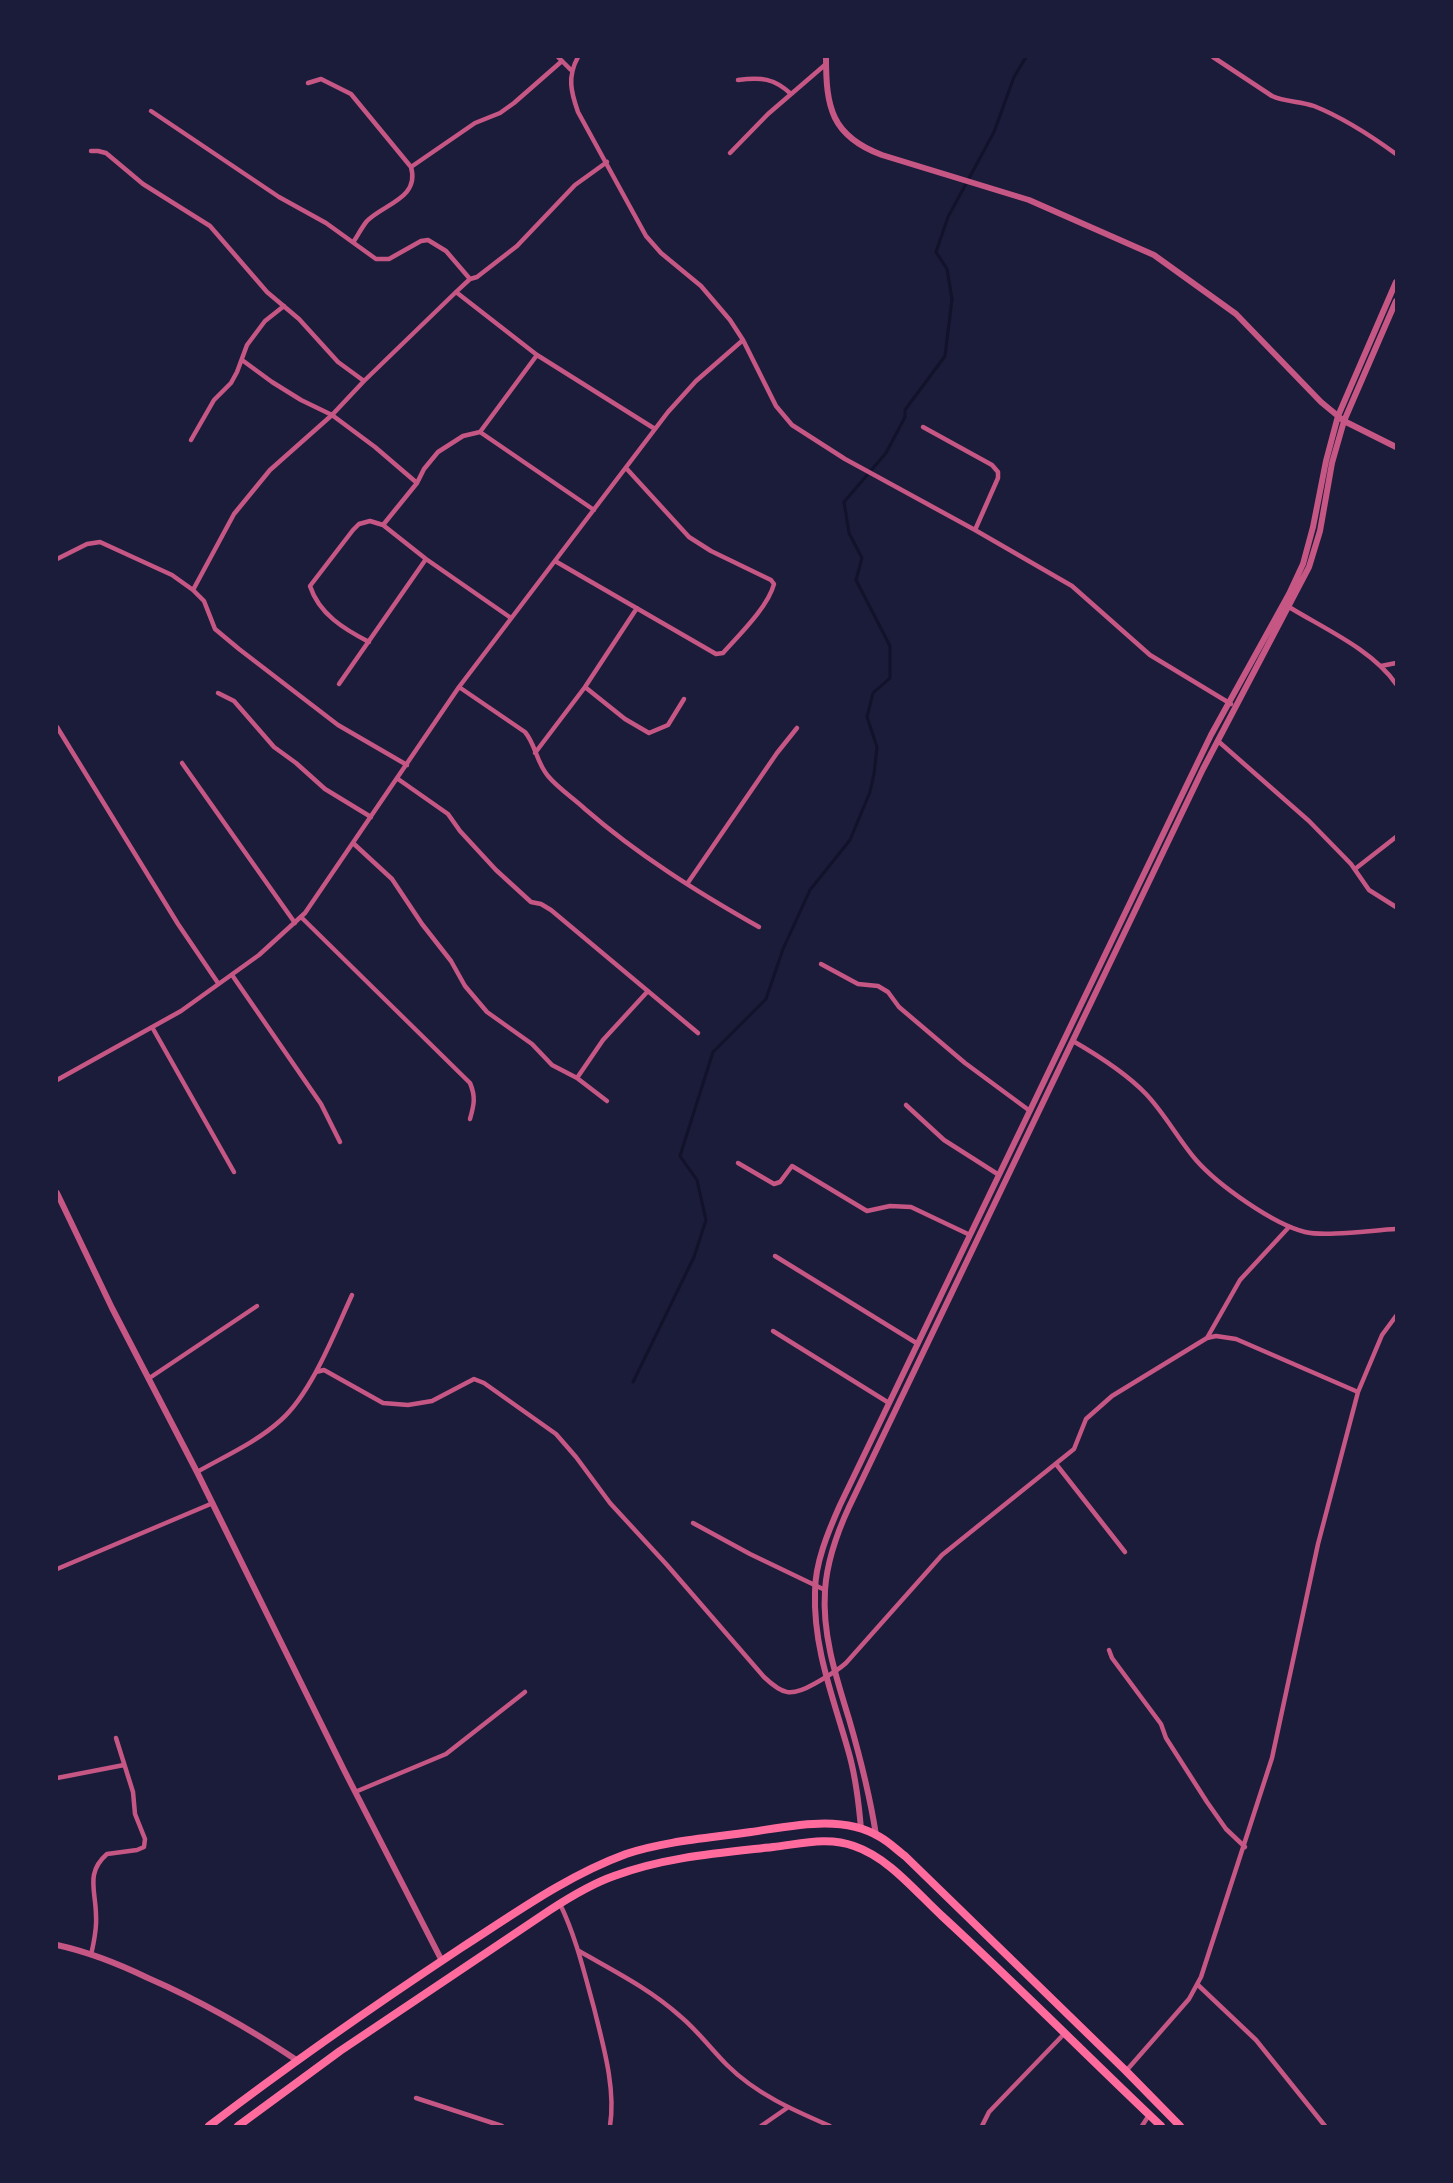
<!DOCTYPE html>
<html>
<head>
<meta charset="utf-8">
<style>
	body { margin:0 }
	#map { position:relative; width:1453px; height:2183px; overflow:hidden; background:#1b1b3a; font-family:Commissioner,sans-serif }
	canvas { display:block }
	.frame { position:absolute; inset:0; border:58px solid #1b1b3a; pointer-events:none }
</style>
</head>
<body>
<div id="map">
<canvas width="1453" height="2183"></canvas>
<div class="frame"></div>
</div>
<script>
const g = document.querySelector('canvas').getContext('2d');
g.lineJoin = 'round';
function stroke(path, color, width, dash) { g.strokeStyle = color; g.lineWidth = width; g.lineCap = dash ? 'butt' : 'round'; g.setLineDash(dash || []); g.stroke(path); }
stroke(new Path2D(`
	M633,1382L694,1257L706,1220L697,1180L680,1156L713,1052L766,999L783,949L810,890L850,840L870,792L874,774L877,747L867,717L873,693L890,678V646L856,580L862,558L849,533L844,502L886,453L905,417V410L945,356L952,299L947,269L936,252L948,217L994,132L1014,77L1026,57`), '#12122b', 3);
stroke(new Path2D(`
	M558,57L571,70
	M578,57C567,77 571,92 578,112L646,236L661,253L701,286L730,320L743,340L776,406L792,425L845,459L975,530L1072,586L1150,655L1231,704
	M1213,57L1272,96C1285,102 1300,101 1314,106C1344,118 1370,135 1396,154
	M738,80C761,77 774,78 791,94
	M308,83L321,79L351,94L411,167C420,198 384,204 367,221C362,227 358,235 354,241
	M151,111L279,197L326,223L376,259H389L421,241L428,240L446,251L470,279
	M91,151H98L106,153L143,184L210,226L267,292L299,319L338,362L364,381
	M730,153L768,114L826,64
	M411,167L475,123L500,113L514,103L562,61
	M456,292L537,355L655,429
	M242,360L272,382L301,400L332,415L375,447L417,483
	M923,427L992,465L998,472V478L975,530
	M480,432L594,510
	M191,440L214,400L231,383L237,372L247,345L265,321L284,306
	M383,525L417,483L424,469L438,452L463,436L480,432L537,355
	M57,559L87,544L100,542L172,575L193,590L204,601L215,629L239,649L338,725L407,765
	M555,561L716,654L723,653C739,635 768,607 774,584L771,580L711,551L689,537L626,468
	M193,590L234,514L270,470L332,415L364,381L456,292L470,279L477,277L517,246L575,185L607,162
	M1289,607C1323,628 1373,650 1396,684
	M369,642C344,629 319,614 310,586L353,530L359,524L370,521L383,525L426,559L511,618
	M1381,666L1396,663
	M339,684L426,559
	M459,687L525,732C536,745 536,762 548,776C558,788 573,798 585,809C638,855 697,892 759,927
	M585,687L625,719L649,733L668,725L684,699
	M218,693L234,701L274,747L296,763L325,789L371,817
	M57,727L178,924L218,983
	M1218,741L1309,821L1351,864L1369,890L1396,907
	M535,753L585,687L637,608
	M182,763L295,923
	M398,779L448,814L460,831L496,870L531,902L541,904L551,910L698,1033
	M353,843L392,879L422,924L451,961L465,986L487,1012L532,1044L552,1065L577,1078L607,1101
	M1355,869L1396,837
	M687,884L777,753L797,728
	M301,917L470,1083C476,1097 474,1105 470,1119
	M821,964L858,984L878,986L888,992L899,1007L965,1063L1030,1111
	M232,975L321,1104L340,1142
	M152,1027L234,1172
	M1073,1041C1099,1056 1126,1073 1146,1094C1165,1114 1178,1139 1196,1160C1218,1185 1273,1224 1305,1232C1326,1237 1373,1230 1396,1229
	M577,1078L603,1040L648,991
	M57,1080L181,1011L259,955L305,913L459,687L668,412L696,381L743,340
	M906,1105L944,1140L999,1175
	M738,1163L774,1184L780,1182L792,1166L867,1211L890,1206L911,1207L970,1235
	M775,1256L918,1344
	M773,1331L889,1403
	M1207,1338L1240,1280L1289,1227
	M316,1372L324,1370L383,1403L408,1405L432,1401L474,1379L484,1383L556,1434L576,1457L610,1503L667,1565L764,1677C783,1695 791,1697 814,1684C826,1677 836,1672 846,1663L942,1555L1074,1449L1086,1419L1112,1396L1207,1338L1216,1336L1236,1339L1358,1392
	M148,1379L257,1306
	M1056,1464L1125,1552
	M197,1472C225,1456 257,1442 281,1420C312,1392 334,1334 352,1295
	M693,1523L750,1554L825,1590
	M57,1569L213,1503
	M1109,1650L1112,1658L1161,1724L1166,1738L1207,1802L1226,1829L1245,1847
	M57,1778L124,1765
	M355,1792L446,1754L525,1692
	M560,1904C576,1937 584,1972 594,2008C603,2045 616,2088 610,2126
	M579,1951C614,1971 650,1989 680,2016C698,2031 711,2049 727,2065C756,2094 793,2110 830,2126
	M91,1955C94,1942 97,1929 96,1916C96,1891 85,1873 107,1854L137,1850L144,1847L145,1839L135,1814L133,1792L116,1738
	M1198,1985L1256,2040L1325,2126
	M1126,2071L1189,1999L1201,1977L1272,1758L1318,1544L1358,1392L1382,1335L1396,1316
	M416,2098L502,2126
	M761,2126L787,2108
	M982,2126L989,2112L1064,2034
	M1142,2126L1149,2115`), '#c65784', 4.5);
stroke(new Path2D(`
	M826,57C826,107 831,136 882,155L1029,200L1154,255L1236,314L1321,402L1344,421L1396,447
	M57,1193L112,1308L197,1472L345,1772L442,1961
	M861,1829C859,1805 856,1780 850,1757C835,1702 813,1650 815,1592C815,1563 828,1532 840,1505L1180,799L1211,735L1289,594L1303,564L1313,527L1326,461L1338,416L1396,282
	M876,1835C870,1796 860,1757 849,1719C836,1677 822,1635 825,1590C827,1561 837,1533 849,1507L1203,769L1309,567L1320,531L1332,463L1344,421L1396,301
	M57,1945C89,1952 119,1964 148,1978C201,2001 250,2029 298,2061`), '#c65784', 6);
stroke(new Path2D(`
	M209,2126C290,2064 375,2005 461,1948C514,1914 566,1876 626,1854C665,1841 710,1838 751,1832C792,1826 842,1814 880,1837C889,1842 897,1850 905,1856L1126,2071L1180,2126
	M238,2126L340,2051L550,1910C570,1897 591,1884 614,1876C665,1857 719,1853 773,1847C800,1844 828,1836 854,1846C889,1858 915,1891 942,1916C1016,1984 1087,2056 1161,2126`), '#ff6b9d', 8);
</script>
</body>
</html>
